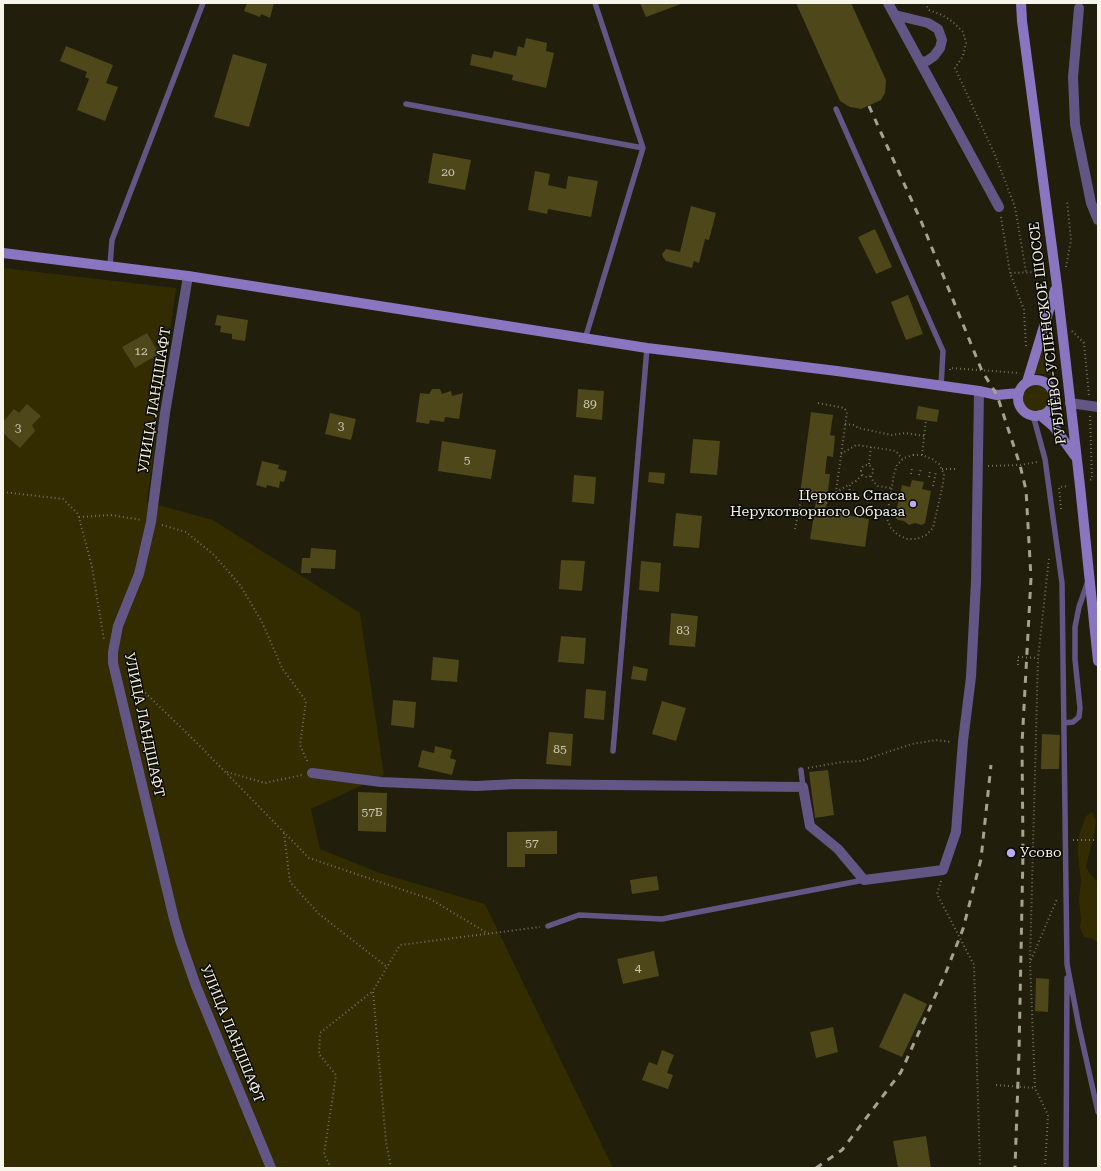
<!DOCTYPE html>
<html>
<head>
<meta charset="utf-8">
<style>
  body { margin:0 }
  #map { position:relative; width:1101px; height:1171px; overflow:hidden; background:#211e0c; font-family:"Roboto Serif",serif }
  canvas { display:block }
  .frame { position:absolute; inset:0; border:4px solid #f7f5e9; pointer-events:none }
</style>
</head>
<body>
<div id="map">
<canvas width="1101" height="1171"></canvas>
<div class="frame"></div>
</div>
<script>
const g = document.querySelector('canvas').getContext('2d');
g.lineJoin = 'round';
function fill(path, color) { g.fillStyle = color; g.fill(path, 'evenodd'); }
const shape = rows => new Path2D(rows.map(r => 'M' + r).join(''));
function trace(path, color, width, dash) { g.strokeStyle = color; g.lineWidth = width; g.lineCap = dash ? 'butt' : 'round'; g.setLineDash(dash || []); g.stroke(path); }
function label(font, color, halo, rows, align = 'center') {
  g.font = font + ' "Roboto Serif",serif'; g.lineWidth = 3; g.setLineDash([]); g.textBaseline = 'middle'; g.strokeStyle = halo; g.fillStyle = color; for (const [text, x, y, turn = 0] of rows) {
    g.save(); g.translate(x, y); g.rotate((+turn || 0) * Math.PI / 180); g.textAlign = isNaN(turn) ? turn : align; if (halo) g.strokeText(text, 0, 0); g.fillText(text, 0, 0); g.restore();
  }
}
fill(shape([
  [3,268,176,288,147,502,213,520,360,613,384,775,311,809,320,849,380,873,485,904,613,1168,3,1168],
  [1045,340,1050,357,1053,376,1046,374,1035,374,1034,373],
  '1023 398a13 13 0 1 1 26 0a13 13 0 1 1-26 0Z',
  [1092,812,1096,821,1095,830,1086,867,1091,875,1098,882,1098,943,1093,939,1084,937,1080,928,1081,919,1079,900,1081,881,1078,854,1078,844,1079,835,1086,816]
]), '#322c00');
fill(shape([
  [247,3,274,3,270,18,261,14,260,17,244,11],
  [640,3,681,3,681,4,646,17],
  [796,3,851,3,886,80,885,93,881,100,861,109,850,107,840,101],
  [526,38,547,43,546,51,554,53,546,88,512,80,513,75,470,65,472,54,492,58,494,51,516,56,518,46,524,48],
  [66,46,113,65,106,83,118,87,105,121,77,110,89,79,85,77,87,72,60,61],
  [233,54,267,64,249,127,214,117],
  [433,153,471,160,465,190,428,183],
  [535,171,550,174,548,185,566,189,568,176,598,181,591,217,548,209,547,214,528,210],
  [691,206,716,213,709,240,705,239,699,263,694,261,692,268,666,261,663,257,662,254,666,249,680,252],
  [875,229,892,267,876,274,858,237],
  [908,295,923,334,906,340,891,302],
  [217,315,248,320,245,341,232,339,232,334,220,332,221,326,215,325],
  [147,333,159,354,135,368,122,347],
  [432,389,440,389,442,394,451,391,452,396,463,393,459,419,445,417,444,422,430,420,429,424,416,422,420,393,429,394],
  [578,389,604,391,602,420,576,417],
  [27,404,41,416,32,425,35,431,20,448,3,433,3,422,14,409,19,413],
  [918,406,939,410,937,422,916,419],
  [811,412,833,415,830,435,835,436,833,457,827,456,825,474,830,474,826,508,851,511,851,516,869,519,865,547,810,539,817,496,800,494],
  [330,413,356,419,351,440,325,434],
  [693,439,720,441,717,475,690,473],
  [442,441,496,450,491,479,438,471],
  [262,461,279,465,278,469,287,471,284,482,280,481,279,488,267,485,266,488,256,485],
  [649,472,665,473,664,484,648,482],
  [574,475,596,477,594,504,572,502],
  [912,480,924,482,922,489,931,491,925,523,922,525,915,523,909,525,904,521,898,520,895,517,902,485,910,487],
  [676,513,702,516,699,548,673,546],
  [311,548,336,550,335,569,311,568,311,573,301,573,302,558,310,558],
  [561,560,585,561,582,591,559,589],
  [641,561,661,563,659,592,639,590],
  [671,613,698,616,695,647,669,645],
  [561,636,586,638,584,664,558,662],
  [433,657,459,660,457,682,431,680],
  [633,666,648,669,646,681,631,679],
  [586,689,606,691,604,720,584,718],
  [393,700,416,702,414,728,391,725],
  [662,701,686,708,676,741,652,734],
  [549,732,573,734,571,766,546,764],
  [1042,734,1060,735,1059,769,1041,769],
  [435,746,452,750,450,758,456,760,452,775,418,767,422,750,434,753],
  [828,770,834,815,815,818,809,772],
  [358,792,387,793,386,832,358,831],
  [557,831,557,854,525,854,525,867,507,867,507,832],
  [657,876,659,890,632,894,630,880],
  [654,951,659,976,623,984,617,959],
  [1036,978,1049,979,1048,1012,1035,1011],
  [904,993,927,1004,902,1057,879,1047],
  [833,1027,838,1052,816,1058,810,1032],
  [662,1050,674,1055,667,1073,673,1075,668,1089,642,1080,649,1062,657,1065],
  [926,1136,931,1168,898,1168,893,1141]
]), '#4d471a');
trace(shape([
  [925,3,929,10,942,15,953,22,963,32,966,43,963,56,955,68,995,155,1015,207,1026,272],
  [1001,217,1010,273],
  [1066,267,1071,240,1067,201],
  [1072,331,1084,343,1089,395],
  [1026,346,1024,310,1010,273,1038,272],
  [950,370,950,368,1020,373],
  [818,403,844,408,847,412,836,492],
  [1090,416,1092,479,1090,480],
  [845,424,854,425,858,428,892,435,905,433,924,436],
  [841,454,856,445,871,447],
  [913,455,922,455,932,459,939,464,944,474,943,484,933,528,926,535,917,539,907,539,898,535,891,528,887,519,888,510,894,474,897,465,904,458,913,455],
  [922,455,926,420],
  [869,464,871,447,896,451,902,459],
  '861 471a6 6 0 1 1 12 0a6 6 0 1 1-12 0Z',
  [988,466,1020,465,1037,462],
  [942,469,957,469],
  [911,474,912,468],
  [919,475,921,469],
  [871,476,873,481,878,486,891,488],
  [929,477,930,471],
  [933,486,936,472],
  [3,492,63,499,78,514,92,567,104,640],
  [836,492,850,484],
  [849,494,850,484,856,481,863,474],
  [1061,509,1059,487,1069,486],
  [79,517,111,515,142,520],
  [162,525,186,532,214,555,240,585,262,622,282,668,306,701,300,745,308,763],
  [795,529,801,499,828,503,829,497,836,492,889,501],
  [1018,665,1018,657,1038,658],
  [128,676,196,742,309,858,430,899,489,934],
  [808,768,842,762,861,761,912,744,936,740,952,742],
  [227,772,265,783,302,775],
  [284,833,290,882,319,914,387,967],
  [1073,840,1098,840],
  [941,881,937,894,974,965,980,1168],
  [1031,960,1057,899],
  [996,1085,1035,1088],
  [331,1168,324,1154,336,1075,319,1054,320,1033,373,991],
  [391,1168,386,1142,373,991,400,945,540,927],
  [1045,1168,1048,1115,1035,1088,1030,962,1038,658,1049,558]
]), '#747161', 2, [1, 3]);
trace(shape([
  [406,104,643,148],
  [836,109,943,351,941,386],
  [110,265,112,240,203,3],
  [585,339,643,148,595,3],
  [1033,415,1045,459,1062,583,1067,964,1079,1027,1098,1112],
  [1064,723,1073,722,1079,717,1080,708,1075,659,1075,627,1079,607,1088,581],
  [613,751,647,348],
  [801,770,803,787],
  [548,926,579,915,662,919,864,880],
  [1066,1168,1067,978]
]), '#625684', 5.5);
trace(shape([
  [888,3,999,207],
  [1079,8,1073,77,1075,124,1091,203,1098,220],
  [895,15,928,23,938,29,942,40,940,48,934,56,927,61,920,62],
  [188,276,165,413,151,522,139,574,118,626,113,652,113,663,174,919,180,940,196,986,271,1168],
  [1070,403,1098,407],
  [312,773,381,782,476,786,516,784,803,787,810,826,838,849,864,880,943,870,956,832,963,741,971,677,976,581,979,391]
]), '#625684', 10);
trace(shape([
  [1021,3,1022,21,1057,286,1080,486,1098,661],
  [3,253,188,276,647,348,837,371,979,391,997,395,1019,393],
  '1018 398a18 18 0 1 1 36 0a18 18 0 1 1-36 0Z',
  [1027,382,1055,290],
  [1040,415,1054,427,1075,456]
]), '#8975c0', 10);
trace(shape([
  [869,106,921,221,982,371,997,395,1020,465,1026,490,1031,578,1022,744,1023,853,1019,1052,1015,1168],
  [816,1168,842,1150,901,1072,946,972,963,929,981,859,991,765]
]), '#a4a294', 3, [7, 7]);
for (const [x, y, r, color] of [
  [913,504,4,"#bcaaf5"],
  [1011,853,5,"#bcaaf5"]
]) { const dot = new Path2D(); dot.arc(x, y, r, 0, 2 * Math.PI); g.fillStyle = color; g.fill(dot); trace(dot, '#090803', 1.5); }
label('12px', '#cccab5', null, [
  ["20",448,172],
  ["12",141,351],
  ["89",590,404],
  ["3",341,426],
  ["3",18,428],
  ["5",467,460],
  ["83",683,630],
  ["85",560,749],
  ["57Б",372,812],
  ["57",532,843],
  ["4",638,968]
]);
label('14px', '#f7f5e9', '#090803', [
  ["РУБЛЁВО-УСПЕНСКОЕ ШОССЕ",1048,333,-97],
  ["УЛИЦА ЛАНДШАФТ",155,400,-81],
  ["УЛИЦА ЛАНДШАФТ",144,725,78],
  ["УЛИЦА ЛАНДШАФТ",232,1034,68]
]);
label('14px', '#f7f5e9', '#090803', [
  ["Церковь Спаса",905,496],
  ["Нерукотворного Образа",905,512],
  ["Усово",1020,853,"left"]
], 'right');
</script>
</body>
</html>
